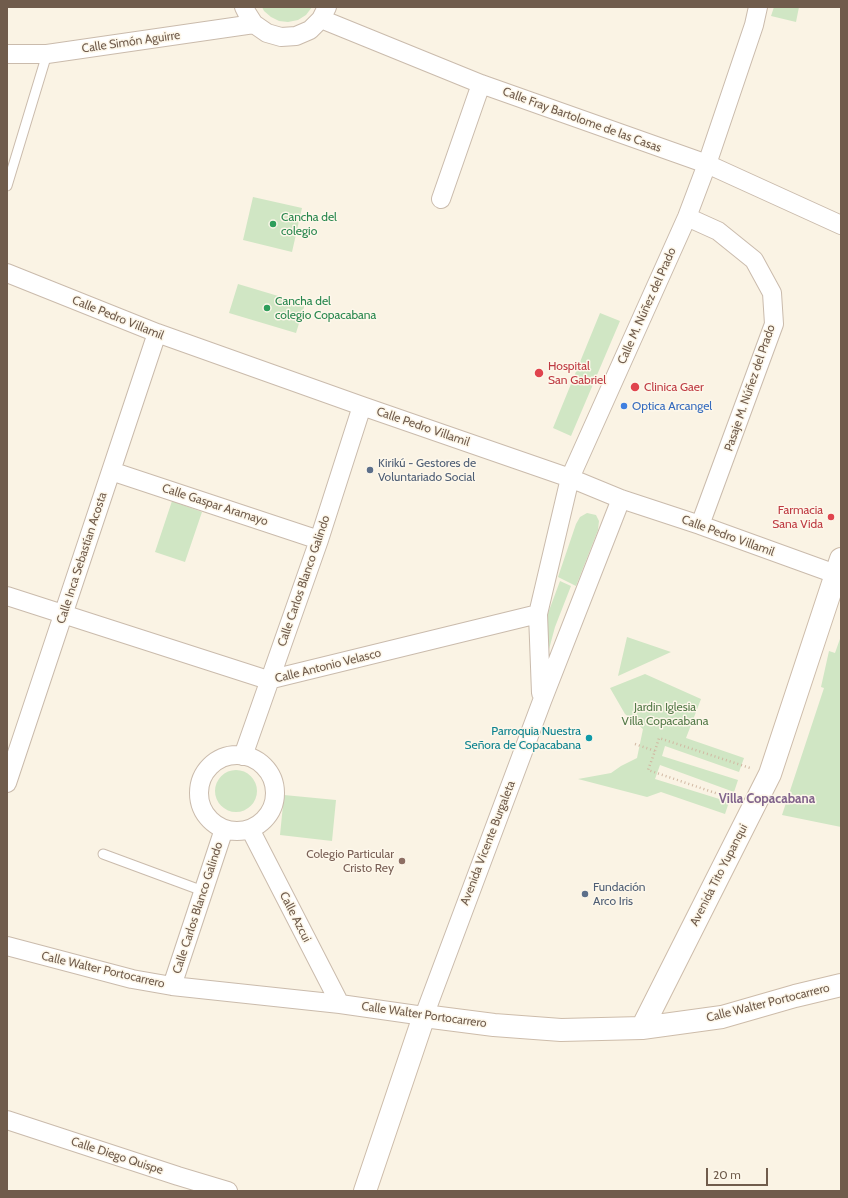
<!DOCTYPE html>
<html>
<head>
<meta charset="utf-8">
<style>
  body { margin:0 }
  #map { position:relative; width:848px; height:1198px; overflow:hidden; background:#faf3e4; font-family:Cabin,sans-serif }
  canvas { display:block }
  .frame { position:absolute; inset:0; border:8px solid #705c4c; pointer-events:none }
  .scale { position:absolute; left:706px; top:1168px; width:62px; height:18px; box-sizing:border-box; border:2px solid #705c4c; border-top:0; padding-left:5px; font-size:12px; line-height:14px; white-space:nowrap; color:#705c4c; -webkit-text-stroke:3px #fdf7ea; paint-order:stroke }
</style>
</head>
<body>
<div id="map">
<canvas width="848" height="1198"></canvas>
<div class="frame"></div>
<div class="scale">20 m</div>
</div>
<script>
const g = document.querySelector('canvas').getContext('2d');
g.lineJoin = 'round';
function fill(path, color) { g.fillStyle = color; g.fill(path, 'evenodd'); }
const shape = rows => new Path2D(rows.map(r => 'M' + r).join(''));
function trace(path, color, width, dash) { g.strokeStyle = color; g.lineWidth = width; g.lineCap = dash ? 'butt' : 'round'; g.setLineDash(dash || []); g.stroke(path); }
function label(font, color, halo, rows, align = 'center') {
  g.font = font + ' Cabin,sans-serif'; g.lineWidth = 3; g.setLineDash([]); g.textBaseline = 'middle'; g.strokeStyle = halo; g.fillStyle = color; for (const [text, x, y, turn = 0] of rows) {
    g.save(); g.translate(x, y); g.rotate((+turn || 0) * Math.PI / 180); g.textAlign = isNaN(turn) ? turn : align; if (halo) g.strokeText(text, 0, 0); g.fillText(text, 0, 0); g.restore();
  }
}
fill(shape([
  [262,7,312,7,306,15,298,20,288,22,279,21,271,17,264,11],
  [774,7,799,7,796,22,771,16],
  [253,197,302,208,292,252,243,240],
  [238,284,305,304,296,333,229,313],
  [600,313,620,321,571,436,553,428],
  [172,501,202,512,185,562,155,552],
  [587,513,596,515,599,521,598,530,576,586,558,577,576,524,580,517],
  [560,581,571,586,555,627,545,664,544,624],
  [841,636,841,827,782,815,824,688,821,687,829,651,835,653],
  [627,637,671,652,618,676],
  [645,674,701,699,686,738,744,758,739,772,665,746,662,756,738,780,734,792,660,765,655,779,729,802,725,814,661,792,647,797,578,779,611,773,621,766,637,758,643,729,625,714,610,688],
  '215 791a21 21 0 1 1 42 0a21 21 0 1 1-42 0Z',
  [284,795,336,800,332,841,280,835]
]), '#d0e6c4');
const service = shape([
  [7,186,47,54],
  [103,854,203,891]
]);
const minor = shape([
  [244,7,247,13,254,24,267,33,281,37,296,36,310,30,321,19,327,7],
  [321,19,481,84,707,164,841,225],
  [7,54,47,54,254,24],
  [441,199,481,84],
  [687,217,718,231,754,260,772,293,774,324,700,525],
  [7,273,157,333,362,406,570,478,621,499,700,525,841,576],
  [111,471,319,540],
  [7,596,268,680,538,614],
  [541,693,538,614,570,478,687,217,707,164,754,25,758,7],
  '199 793a38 38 0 1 1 76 0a38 38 0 1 1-76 0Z',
  [243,756,319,540,362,406],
  [7,783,157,333],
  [250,829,340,1004],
  [7,946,132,979,172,986,340,1004,424,1016,542,701,621,499],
  [172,986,224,829],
  [7,1120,178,1176,228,1191]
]);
const secondary = shape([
  [642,1028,770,774,841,559],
  [365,1191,424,1016,494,1025,561,1030,642,1028,722,1017,795,996,841,985]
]);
trace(service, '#cabbac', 11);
trace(minor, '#cabbac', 20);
trace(secondary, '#cdbcaa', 24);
trace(shape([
  [635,744,655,751,648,770,733,799],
  [655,751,659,738,750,768]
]), '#d1b8a2', 2.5, [1, 3]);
trace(service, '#fff', 9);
trace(minor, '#fff', 18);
trace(secondary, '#fff', 22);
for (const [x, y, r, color] of [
  [273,224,4,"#2e9e5b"],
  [267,308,4,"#2e9e5b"],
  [539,373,5,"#e0444e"],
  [635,387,5,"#e0444e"],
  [624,406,4,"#3f7fe0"],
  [370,470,4,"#5c6f8a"],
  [831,517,4,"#e0444e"],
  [589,738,4,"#0f9aa8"],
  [402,861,4,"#8d6e63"],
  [585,894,4,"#5c6f8a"]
]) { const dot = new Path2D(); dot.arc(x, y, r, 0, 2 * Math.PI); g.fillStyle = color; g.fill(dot); trace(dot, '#fdf7ea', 1.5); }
label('12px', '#705c4c', '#fdf7ea', [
  ["Calle Simón Aguirre",131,42,-8],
  ["Calle Fray Bartolome de las Casas",582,120,20],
  ["Calle M. Núñez del Prado",647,306,-66],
  ["Calle Pedro Villamil",118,318,22],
  ["Pasaje M. Núñez del Prado",750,388,-71],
  ["Calle Pedro Villamil",423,427,19],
  ["Calle Gaspar Aramayo",215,505,18],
  ["Calle Pedro Villamil",728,536,20],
  ["Calle Inca Sebastían Acosta",82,558,-72],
  ["Calle Carlos Blanco Galindo",304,581,-71],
  ["Calle Antonio Velasco",328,666,-14],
  ["Avenida Vicente Burgaleta",488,843,-69],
  ["Avenida Tito Yupanqui",719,875,-63],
  ["Calle Carlos Blanco Galindo",198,908,-72],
  ["Calle Azcui",295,917,63],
  ["Calle Walter Portocarrero",103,970,13],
  ["Calle Walter Portocarrero",768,1003,-14],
  ["Calle Walter Portocarrero",424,1015,8],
  ["Calle Diego Quispe",117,1156,18]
]);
label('12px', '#27864d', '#fdf7ea', [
  ["Cancha del",281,217],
  ["colegio",281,231],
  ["Cancha del",275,301],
  ["colegio Copacabana",275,315]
], 'left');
label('12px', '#be3a42', '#fdf7ea', [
  ["Hospital",548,366],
  ["San Gabriel",548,380],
  ["Clinica Gaer",644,387],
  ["Farmacia",823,510,"right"],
  ["Sana Vida",823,524,"right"]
], 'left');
label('12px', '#366cbe', '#fdf7ea', [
  ["Optica Arcangel",632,406]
], 'left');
label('12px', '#4e5e75', '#fdf7ea', [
  ["Kirikú - Gestores de",378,463],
  ["Voluntariado Social",378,477],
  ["Fundación",593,887],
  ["Arco Iris",593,901]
], 'left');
label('12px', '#547a49', '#fdf7ea', [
  ["Jardin Iglesia",665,707],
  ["Villa Copacabana",665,721]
]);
label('12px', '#0d838f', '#fdf7ea', [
  ["Parroquia Nuestra",581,731],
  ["Señora de Copacabana",581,745]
], 'right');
label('12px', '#785e54', '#fdf7ea', [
  ["Colegio Particular",394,854],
  ["Cristo Rey",394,868]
], 'right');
label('bold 13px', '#82658c', '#fdf7ea', [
  ["Villa Copacabana",767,799]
]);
</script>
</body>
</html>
